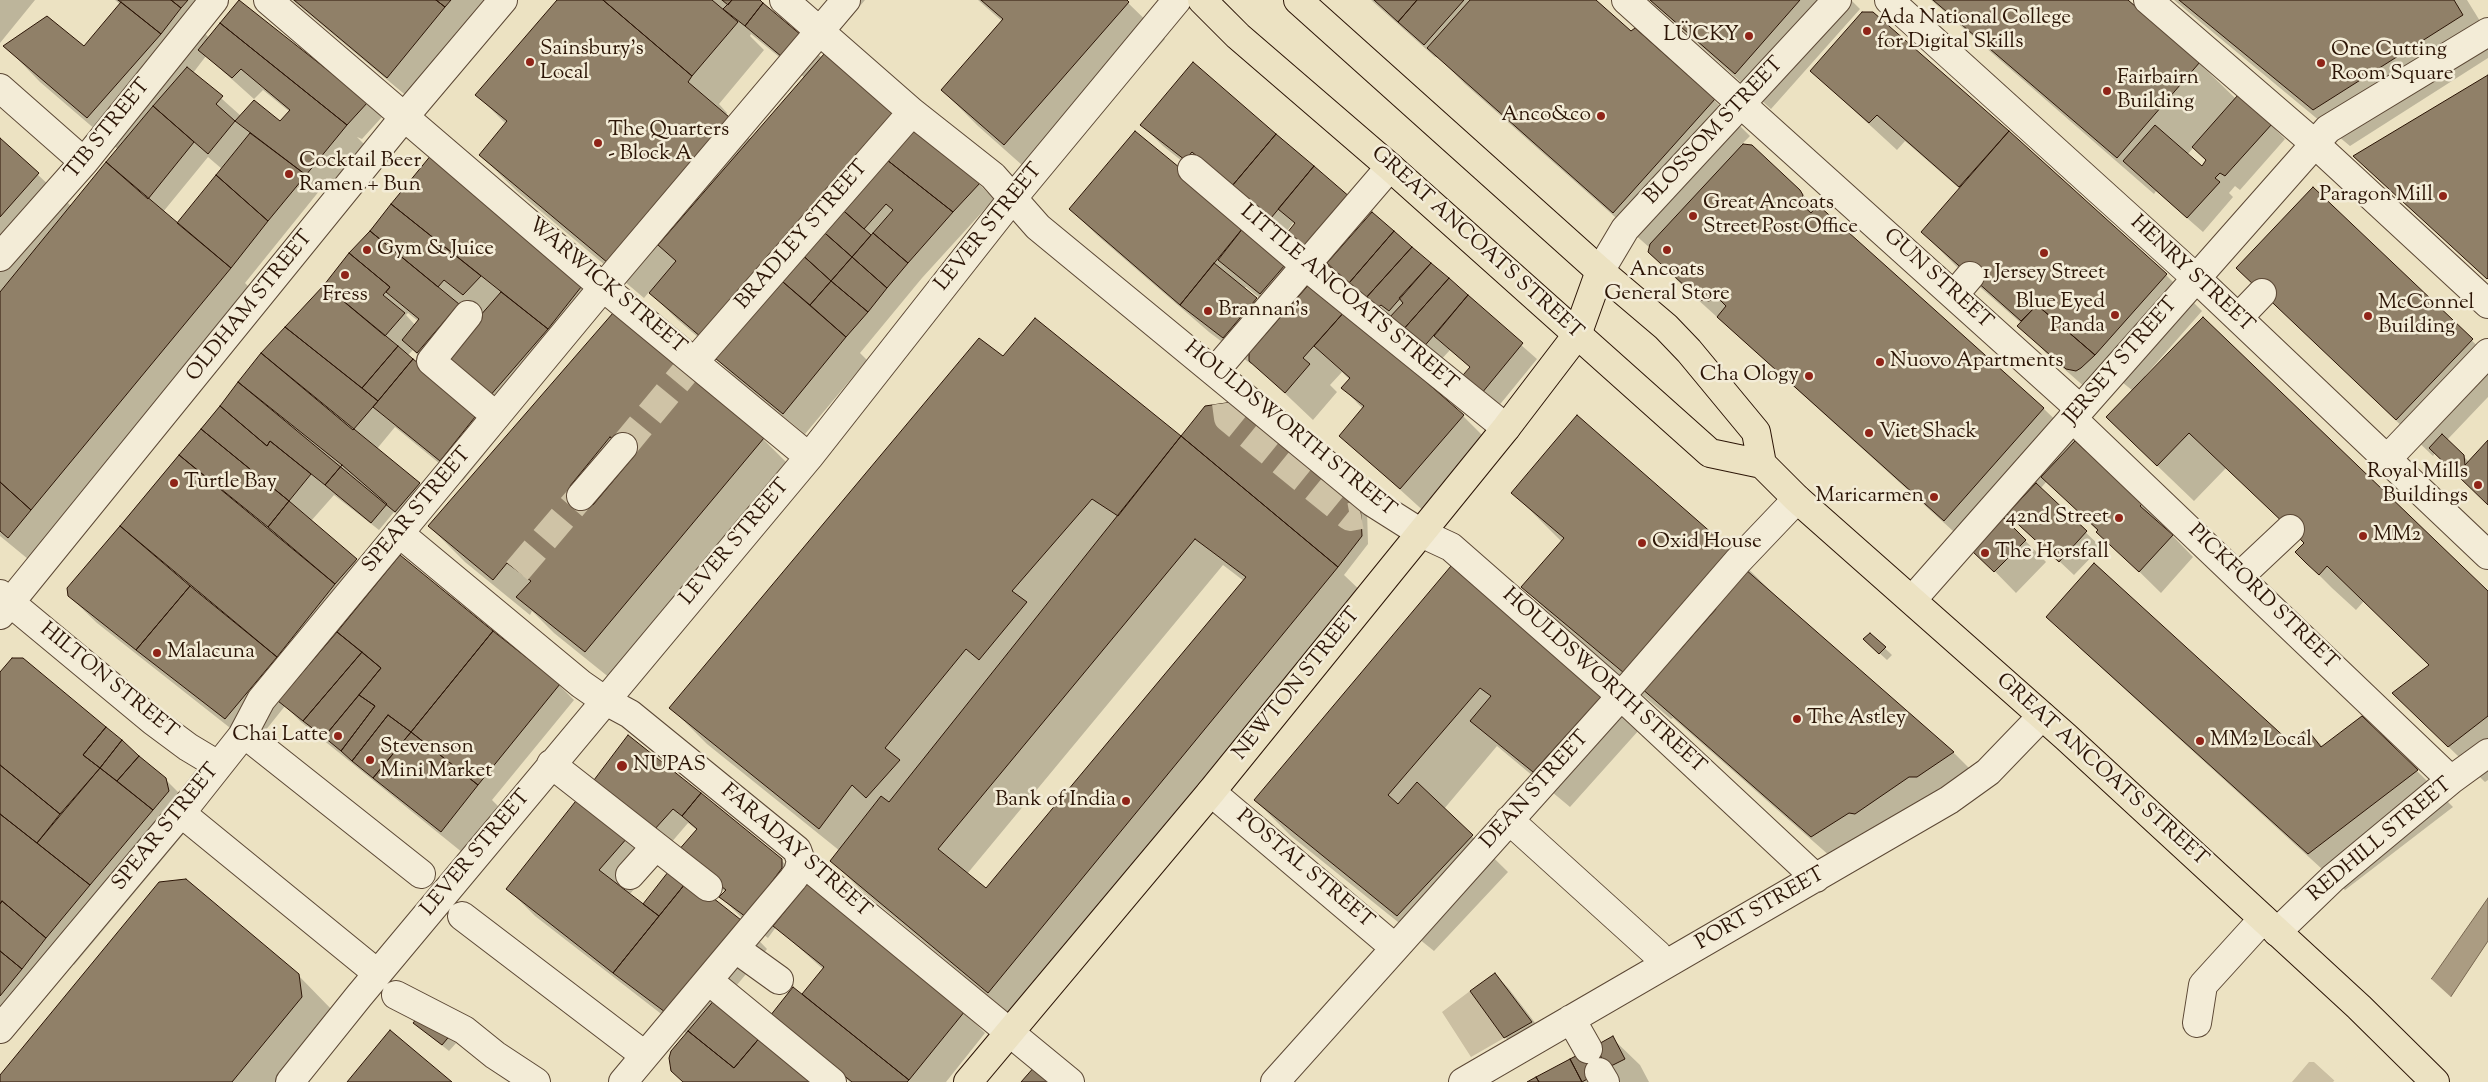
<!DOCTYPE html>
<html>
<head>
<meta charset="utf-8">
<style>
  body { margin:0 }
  canvas { display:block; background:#ece2c2 }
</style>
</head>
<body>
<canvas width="2488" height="1082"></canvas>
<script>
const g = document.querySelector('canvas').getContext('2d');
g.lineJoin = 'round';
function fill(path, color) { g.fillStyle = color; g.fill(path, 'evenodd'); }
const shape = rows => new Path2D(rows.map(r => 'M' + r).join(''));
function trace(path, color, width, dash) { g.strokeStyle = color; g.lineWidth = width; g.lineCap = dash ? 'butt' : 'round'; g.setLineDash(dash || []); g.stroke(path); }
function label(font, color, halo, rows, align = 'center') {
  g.font = font + ' "Sorts Mill Goudy",serif'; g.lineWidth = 5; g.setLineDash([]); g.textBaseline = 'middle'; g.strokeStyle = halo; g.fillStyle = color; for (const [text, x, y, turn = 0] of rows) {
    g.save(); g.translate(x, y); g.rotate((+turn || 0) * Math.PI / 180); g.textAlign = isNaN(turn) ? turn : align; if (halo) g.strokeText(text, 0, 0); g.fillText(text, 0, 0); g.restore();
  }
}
fill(shape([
  [1470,991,1504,1038,1471,1057,1442,1012],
  [2309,1062,2314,1062,2336,1082,2292,1082]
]), '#cbbfa2');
const water = shape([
  [2488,898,2488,941,2450,998,2336,1082,2432,978,2488,898]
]);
fill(water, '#ab9c82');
trace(water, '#786650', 1);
fill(shape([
  [2429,977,2452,998,2382,1082,2333,1082]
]), '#ece2c2');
fill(shape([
  [0,0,35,0,0,43],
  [115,0,227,0,202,30,209,38,368,103,382,117,362,139,357,137,367,147,328,196,320,190,245,283,252,290,45,573,0,536,0,139,71,206,118,149,40,82,5,46,84,47,121,5],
  [206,56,254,99,263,90,290,112,280,123,241,116,193,73],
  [208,157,222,169,178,224,163,212],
  [292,0,490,0,409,98],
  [559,0,758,0,822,58,979,184,994,199,922,278,860,353,867,360,805,434,733,375,711,354,714,351,678,320,649,292,644,298,517,191,480,155,506,124,477,95],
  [751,34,805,78,751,140,725,116,727,113,719,104,764,50,750,36],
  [827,0,865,0,849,19],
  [978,0,1125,0,1165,39,1040,181,978,126,942,90,1003,22],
  [1371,0,1597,0,1597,3,1631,32,1714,100,1750,136,1741,145,1751,146,1817,208,2043,408,2142,504,2193,557,2161,593,2047,481,2040,489,2101,547,2074,575,2014,519,2009,524,2046,562,2016,593,1974,550,1685,288,1649,252,1650,248,1465,84,1439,58,1435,57],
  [1649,0,1851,0,1860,9,1771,109],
  [1931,0,2126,0,2199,63,2236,99,2271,125,2285,139,2240,190,2235,186,2229,193,2233,197,2203,232,2156,191,2154,194],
  [2194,147,2207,161,2202,168,2187,155],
  [2174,0,2467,0,2488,34,2488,58,2350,146],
  [1873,14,2166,275,2202,311,2145,376,2488,593,2488,780,2485,782,2430,729,2430,665,2364,601,2356,610,2332,588,2296,552,2305,543,2226,468,2194,501,2144,453,2133,391,2122,382,2095,396,2046,353,2019,325,2021,323,1958,268,1922,232,1960,189,1905,141,1897,150,1811,71],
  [1142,125,1351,199,1296,225,1293,223,1287,231,1255,205,1207,181,1163,146],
  [1135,132,1463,416,1490,443,1428,515,1341,436,1363,409,1343,388,1350,380,1342,372,1330,385,1337,392,1313,420,1253,363,1251,364,1209,332,1098,236,1070,209],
  [1246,287,1282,316,1278,321,1243,289],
  [432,155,606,304,511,418,425,362,413,350,407,356,478,413,500,435,462,482,395,427,376,450,419,484,440,506,417,532,394,512,379,530,334,495,311,521,379,582,559,685,574,700,492,800,499,807,463,853,301,722,285,706,253,746,97,623,69,596,68,588,263,354,324,286],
  [466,300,483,314,476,323,460,307],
  [408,313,418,321,415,325,406,315],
  [2313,189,2488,356,2488,397,2447,440,2469,462,2488,442,2488,504,2435,453,2433,456,2237,268],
  [1372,214,1537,359,1493,413,1471,368,1450,350,1438,363,1344,277],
  [614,314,763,439,799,475,621,687,554,633,532,611,530,615,465,562,429,526],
  [1003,358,1181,438,1367,509,1368,544,1344,575,1365,595,1016,1019,859,888,832,861,840,851,707,744,671,708],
  [1223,565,1244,581,986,890,967,874],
  [1513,493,1729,550,1776,596,1953,752,1980,779,1839,864,1673,718,1671,719,1569,633,1523,587,1562,542],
  [1452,568,1603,694,1639,730,1570,807,1497,746,1444,809,1508,872,1434,951,1291,836,1255,800],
  [2048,616,2290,743,2307,730,2323,747,2417,771,2453,807,2345,890,2084,652],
  [1870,634,1892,655,1887,660,1864,639],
  [0,674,165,779,193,807,196,819,74,965,67,959,0,1043],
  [629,737,781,860,803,882,803,891,964,1012,985,1033,946,1082,850,1082,786,1031,811,1001,824,970,776,927,768,938,742,918,721,897,725,892,700,873,697,830,688,823,670,844,607,799],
  [825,1011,906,1077,905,1078,825,1014],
  [628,838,655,865,629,895,644,906,672,869,740,921,767,949,721,1004,684,1082,687,1034,535,916,508,889],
  [1495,974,1509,989,1546,1037,1520,1052,1505,1037],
  [298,975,334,1012,298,1082,0,1082,0,1077],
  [414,1023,458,1041,449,1051],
  [1612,1038,1640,1065,1649,1082,1530,1082]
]), '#0003');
const building = shape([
  [118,0,171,0,181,8,161,34,118,0],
  [171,0,188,0,181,8,171,0],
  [239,0,368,102,347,125,220,23,239,0],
  [294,0,436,0,445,7,387,78,294,0],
  [436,0,451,0,445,7,436,0],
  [557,0,603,0,692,76,688,82,729,117,608,263,479,155,507,121,475,95,557,0],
  [603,0,712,0,738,22,692,76,603,0],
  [722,0,732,0,728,5,722,0],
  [732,0,760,0,763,3,745,26,723,9,732,0],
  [981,0,1127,0,1129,2,1004,145,941,90,1003,19,981,0],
  [1374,0,1417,0,1398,22,1374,0],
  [1417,0,1464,0,1424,45,1398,22,1417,0],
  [1470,0,1596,0,1631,31,1635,28,1715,99,1613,213,1427,48,1470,0],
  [1650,0,1800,0,1735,74,1650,0],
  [1933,0,2128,0,2200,62,2117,158,1933,0],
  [2179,0,2454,0,2463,15,2313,110,2179,0],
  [121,2,161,34,87,118,3,46,47,16,84,46,121,2],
  [763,3,801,35,782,57,745,26,763,3],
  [1862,12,1873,12,2009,131,1959,187,1877,115,1869,123,1810,71,1862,12],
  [220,23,347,125,306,175,235,121,254,100,280,121,290,110,241,69,232,78,198,50,220,23],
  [824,54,894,113,701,337,649,293,676,261,658,245,824,54],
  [1193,62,1276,134,1232,186,1192,152,1185,160,1140,125,1193,62],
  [187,67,223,96,216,104,235,121,208,154,153,106,187,67],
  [2488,75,2488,278,2487,279,2353,156,2488,75],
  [2238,95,2272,124,2225,176,2220,173,2215,178,2220,182,2187,218,2123,161,2155,125,2202,166,2206,160,2192,147,2238,95],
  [153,106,194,142,148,199,106,162,153,106],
  [909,126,980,183,953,212,882,156,909,126],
  [1135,131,1247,223,1180,305,1069,209,1135,131],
  [2009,131,2167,274,2095,355,2037,305,2021,321,1921,232,2009,131],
  [250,133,306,175,268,221,216,175,250,133],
  [1276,134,1314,166,1271,218,1232,186,1276,134],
  [0,138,39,173,0,217,0,138],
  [1743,144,1752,145,1800,190,1803,195,1800,203,1811,213,1818,205,2044,408,1944,521,1717,317,1726,306,1721,301,1715,297,1709,301,1700,300,1648,252,1650,244,1743,144],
  [432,154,585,282,548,329,391,204,432,154],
  [882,156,953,212,908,263,873,233,893,210,886,204,864,229,837,205,882,156],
  [106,162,231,268,31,510,0,482,0,292,106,162],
  [1314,166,1351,198,1306,250,1287,233,1295,223,1278,209,1314,166],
  [216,175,268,221,231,268,177,223,216,175],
  [2313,187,2473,339,2396,420,2236,268,2313,187],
  [391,204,481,276,463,295,444,280,438,287,370,231,391,204],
  [837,205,871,235,852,257,818,227,837,205],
  [1372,212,1394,231,1349,283,1327,263,1372,212],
  [1247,223,1291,258,1260,294,1218,260,1247,223],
  [818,227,852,257,831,281,798,251,818,227],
  [370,231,459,304,417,353,402,340,419,319,386,292,390,287,349,253,370,231],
  [1394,231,1412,247,1365,299,1349,283,1394,231],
  [873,233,908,263,887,288,852,257,873,233],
  [1412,247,1431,263,1389,311,1381,305,1376,309,1365,299,1412,247],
  [798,251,831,281,810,305,776,276,798,251],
  [349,253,390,287,383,295,405,313,385,336,324,285,349,253],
  [852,257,887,288,868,312,831,281,852,257],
  [1214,263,1257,298,1223,338,1180,305,1214,263],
  [1431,263,1449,278,1402,331,1388,319,1403,303,1399,298,1431,263],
  [776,276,846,337,783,414,710,354,776,276],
  [1449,278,1468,295,1422,349,1402,331,1449,278],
  [831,281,868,312,846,337,810,305,831,281],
  [1312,281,1345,311,1303,358,1310,364,1285,393,1249,361,1249,353,1312,281],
  [324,285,398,346,362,388,285,327,324,285],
  [501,292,548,329,489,397,443,358,501,292],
  [1468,295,1523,343,1477,399,1457,382,1470,367,1434,336,1468,295],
  [2037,305,2095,355,2081,368,2076,371,2066,369,2017,326,2037,305],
  [1345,311,1464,415,1400,489,1339,436,1364,406,1341,388,1350,378,1314,346,1345,311],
  [613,313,764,438,585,652,516,597,531,581,507,563,493,580,428,526,613,313],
  [610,437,634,456,593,505,570,486,610,437],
  [2203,317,2488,591,2488,716,2448,747,2392,693,2429,665,2327,566,2319,575,2306,563,2295,552,2304,543,2290,529,2189,433,2157,466,2106,417,2203,317],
  [1035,318,1181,436,1118,516,1092,499,1012,591,1027,602,979,660,966,649,885,748,900,760,866,798,852,785,819,829,669,708,979,338,1003,356,1035,318],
  [285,327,378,401,353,430,261,353,285,327],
  [398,346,413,359,378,401,362,388,398,346],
  [261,353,420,483,395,512,238,382,261,353],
  [413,359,479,412,440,461,373,407,413,359],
  [238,382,342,465,325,485,270,441,267,446,220,406,238,382],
  [1240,401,1360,501,1362,536,1338,567,1181,436,1205,406,1240,401],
  [220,406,267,446,270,441,311,474,289,501,201,429,220,406],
  [1577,415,1730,549,1624,673,1521,587,1564,538,1511,493,1577,415],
  [201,429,289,501,268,527,179,455,201,429],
  [2442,434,2464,455,2465,465,2488,440,2488,505,2429,448,2442,434],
  [1181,436,1338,567,988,993,830,861,881,796,889,802,1181,436],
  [1195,539,1246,577,986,888,938,849,1195,539],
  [2075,441,2143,503,2140,506,2173,535,2139,572,2096,532,2098,530,2041,477,2075,441],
  [179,455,335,584,277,657,120,526,179,455],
  [342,465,387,504,371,523,325,485,342,465],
  [0,482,31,510,8,538,0,531,0,482],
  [2036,483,2087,531,2059,562,2007,514,2036,483],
  [289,501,357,559,335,584,268,527,289,501],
  [2004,518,2026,540,1994,572,1972,551,2004,518],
  [120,526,190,586,136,650,68,596,67,588,120,526],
  [400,555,493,631,411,732,388,715,352,761,341,751,375,706,359,695,381,668,337,632,400,555],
  [2094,563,2290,742,2307,729,2321,747,2362,716,2418,770,2308,854,2046,617,2094,563],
  [1451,566,1604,694,1533,772,1470,721,1491,696,1480,688,1388,795,1398,804,1417,782,1473,835,1397,916,1254,800,1451,566],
  [1745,569,1954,752,1917,777,1909,777,1855,814,1849,813,1811,837,1640,687,1674,649,1678,652,1716,609,1713,605,1745,569],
  [190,586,277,657,225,719,136,650,190,586],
  [493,631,560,684,478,785,411,732,493,631],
  [337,632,362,652,303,721,278,701,337,632],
  [1870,633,1886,647,1879,654,1863,639,1870,633],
  [362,652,381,668,324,737,303,721,362,652],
  [12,658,23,658,106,727,83,755,100,768,60,814,0,765,0,672,12,658],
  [359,695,375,706,341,751,324,737,359,695],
  [388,715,411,732,373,778,352,761,388,715],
  [106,727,122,740,100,768,83,755,106,727],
  [411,732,478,785,441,832,373,778,411,732],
  [628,735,701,793,682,816,673,809,654,830,591,784,628,735],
  [122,740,139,756,117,781,100,768,122,740],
  [139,756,166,778,169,791,153,810,117,781,139,756],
  [0,765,60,814,37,843,0,814,0,765],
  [100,768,153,810,90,885,37,843,100,768],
  [701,793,782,859,782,868,746,917,719,897,726,890,677,852,697,829,682,816,701,793],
  [579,797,628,837,599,870,659,916,613,973,506,889,579,797],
  [0,814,90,885,46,938,2,901,0,904,0,814],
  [672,867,689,879,659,916,643,904,672,867],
  [186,879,299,974,302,997,232,1082,0,1082,0,1075,159,882,186,879],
  [689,879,741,920,665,1012,613,973,689,879],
  [807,884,965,1011,909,1080,802,994,824,967,773,926,807,884],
  [2,901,46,938,22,969,0,951,0,904,2,901],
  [0,951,22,969,0,996,0,951],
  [1495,973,1532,1022,1504,1038,1470,991,1495,973],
  [793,987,909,1080,907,1082,852,1082,770,1016,793,987],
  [716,998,762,1035,734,1068,688,1031,716,998],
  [423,1011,452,1033,442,1045,413,1023,423,1011],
  [390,1030,452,1082,347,1082,390,1030],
  [688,1031,734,1068,762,1035,818,1082,683,1082,671,1071,669,1058,671,1051,688,1031],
  [1613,1036,1625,1059,1607,1068,1595,1046,1613,1036],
  [1595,1046,1607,1068,1582,1082,1570,1059,1595,1046],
  [1570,1059,1582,1082,1539,1082,1536,1077,1570,1059],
  [1036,1065,1057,1082,1021,1082,1036,1065],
  [1536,1077,1539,1082,1527,1082,1536,1077]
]);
fill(building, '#908068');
trace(building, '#2c1506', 1);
trace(shape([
  [1226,403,1228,418,1350,517,1361,515],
  [623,447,685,372],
  [517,571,581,496]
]), '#cfc3a6', 28, [28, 14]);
const minor = shape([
  [268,0,597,282,809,457],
  [784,0,912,112,993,176,1038,227,1372,502,1421,533,1451,547,1621,696,1816,878],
  [1626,0,1746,108],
  [1889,0,2196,278,2488,555],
  [2148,0,2315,144,2488,304],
  [0,88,84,162],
  [1750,112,2080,409],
  [1192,169,1313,272,1506,428],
  [0,257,84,162,214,0],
  [1600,271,1625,229,1837,0],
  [1954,295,1970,276],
  [468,315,431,361,496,416],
  [2238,318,2262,293],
  [695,361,912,112],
  [1215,371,1390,167],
  [2072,418,2451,780],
  [2387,459,2488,353],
  [581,496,623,447],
  [399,533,581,684,604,700,630,714,797,850,801,861,1070,1082],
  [2240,576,2290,529],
  [0,594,153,721,188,747,218,765],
  [1912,600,2328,129,2488,32],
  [0,615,405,116,503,0],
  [252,740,421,874],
  [551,764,708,887],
  [1211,792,1395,948],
  [181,813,377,973],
  [1509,820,1657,954,1664,965],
  [630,875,655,847],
  [462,916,639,1051],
  [2277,932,2333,878,2451,780,2488,753],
  [736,949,779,980],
  [709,981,832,1082],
  [396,995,464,1030,495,1055,536,1082],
  [1571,1019,1588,1049],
  [2197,1023,2203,985,2263,919],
  [0,1029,181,813,242,736,261,700,599,292,846,0],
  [1599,1072,1605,1082],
  [290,1082,359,996,809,457,1012,199,1177,0],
  [623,1082,793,879,798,872,801,861],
  [1275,1082,1621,696,1738,561,1797,499],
  [1463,1082,1949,800,1988,772,2042,716]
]);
const major = shape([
  [968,1082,1211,792,1506,428,1577,335,1600,271]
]);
const highway = shape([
  [1202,0,1238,36,1390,167,1710,453,1762,464,1797,499,2066,737,2359,1007,2435,1082],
  [1298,0,1600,271,1666,327,1689,351,1756,432,1762,464]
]);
trace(minor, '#5c4835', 30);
trace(major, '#2c1506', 30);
trace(highway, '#2c1506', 30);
trace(minor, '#f3ecd7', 28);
trace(major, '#ece2c2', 28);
trace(highway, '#ece2c2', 28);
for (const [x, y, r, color] of [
  [1867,31,5,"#8f2418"],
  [1749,36,5,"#8f2418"],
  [530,62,5,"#8f2418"],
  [2321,63,5,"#8f2418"],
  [2107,91,5,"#8f2418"],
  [1601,116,5,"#8f2418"],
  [598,143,5,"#8f2418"],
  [289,174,5,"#8f2418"],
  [2443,196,5,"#8f2418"],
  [1693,216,5,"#8f2418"],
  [367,250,5,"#8f2418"],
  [1667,250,5,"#8f2418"],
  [2044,253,5,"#8f2418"],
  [345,275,5,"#8f2418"],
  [1208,311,5,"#8f2418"],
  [2115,315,5,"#8f2418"],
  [2368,316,5,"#8f2418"],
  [1880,362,5,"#8f2418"],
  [1809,376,5,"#8f2418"],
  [1869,433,5,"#8f2418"],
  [174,483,5,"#8f2418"],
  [2478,485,5,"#8f2418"],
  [1934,497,5,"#8f2418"],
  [2119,518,5,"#8f2418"],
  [2363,536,5,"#8f2418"],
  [1642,543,5,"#8f2418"],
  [1985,553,5,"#8f2418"],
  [157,653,5,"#8f2418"],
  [1797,719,5,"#8f2418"],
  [338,736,5,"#8f2418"],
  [2200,741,5,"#8f2418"],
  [370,760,5,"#8f2418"],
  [622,766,6,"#8f2418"],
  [1126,801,5,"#8f2418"]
]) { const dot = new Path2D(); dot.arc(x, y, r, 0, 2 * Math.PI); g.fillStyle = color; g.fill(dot); trace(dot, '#f3ecd7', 2); }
label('21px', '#2c1506', '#f3ecd7', [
  ["Ada National College",1877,19],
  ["for Digital Skills",1877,43],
  ["LÜCKY",1739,36,"right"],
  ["Sainsbury's",540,50],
  ["Local",540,74],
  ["One Cutting",2331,51],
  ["Room Square",2331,75],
  ["Fairbairn",2117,79],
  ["Building",2117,103],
  ["Anco&co",1591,116,"right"],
  ["The Quarters",608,131],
  ["- Block A",608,155],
  ["Cocktail Beer",299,162],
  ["Ramen + Bun",299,186],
  ["Paragon Mill",2433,196,"right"],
  ["Great Ancoats",1703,204],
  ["Street Post Office",1703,228],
  ["Gym & Juice",377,250],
  ["Ancoats",1667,271,"center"],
  ["General Store",1667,295,"center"],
  ["1 Jersey Street",2044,274,"center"],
  ["Fress",345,296,"center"],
  ["Blue Eyed",2105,303,"right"],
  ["Panda",2105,327,"right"],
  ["McConnel",2378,304],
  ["Building",2378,328],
  ["Brannan's",1218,311],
  ["Nuovo Apartments",1890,362],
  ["Cha Ology",1799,376,"right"],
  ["Viet Shack",1879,433],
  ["Royal Mills",2468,473,"right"],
  ["Buildings",2468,497,"right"],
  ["Turtle Bay",184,483],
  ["Maricarmen",1924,497,"right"],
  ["42nd Street",2109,518,"right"],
  ["MM2",2373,536],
  ["Oxid House",1652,543],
  ["The Horsfall",1995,553],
  ["Malacuna",167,653],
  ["The Astley",1807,719],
  ["Chai Latte",328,736,"right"],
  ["MM2 Local",2210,741],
  ["Stevenson",380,748],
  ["Mini Market",380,772],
  ["NUPAS",633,766],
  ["Bank of India",1116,801,"right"]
], 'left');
label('21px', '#2c1506', '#f3ecd7', [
  ["TIB STREET",109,130,-51],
  ["BLOSSOM STREET",1715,132,-47],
  ["LEVER STREET",990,228,-51],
  ["BRADLEY STREET",803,236,-49],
  ["GREAT ANCOATS STREET",1476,244,42],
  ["HENRY STREET",2191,275,43],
  ["GUN STREET",1937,280,42],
  ["WARWICK STREET",606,287,40],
  ["LITTLE ANCOATS STREET",1348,299,40],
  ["OLDHAM STREET",251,307,-51],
  ["JERSEY STREET",2122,362,-49],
  ["HOULDSWORTH STREET",1289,430,39],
  ["SPEAR STREET",418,511,-50],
  ["LEVER STREET",736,543,-50],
  ["PICKFORD STREET",2262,598,44],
  ["HILTON STREET",108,682,39],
  ["HOULDSWORTH STREET",1603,682,42],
  ["NEWTON STREET",1298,685,-51],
  ["GREAT ANCOATS STREET",2101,771,42],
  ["DEAN STREET",1536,791,-48],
  ["SPEAR STREET",167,828,-51],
  ["REDHILL STREET",2381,841,-40],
  ["FARADAY STREET",795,852,41],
  ["LEVER STREET",477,854,-50],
  ["POSTAL STREET",1304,870,40],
  ["PORT STREET",1761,910,-30]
]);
</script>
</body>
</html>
